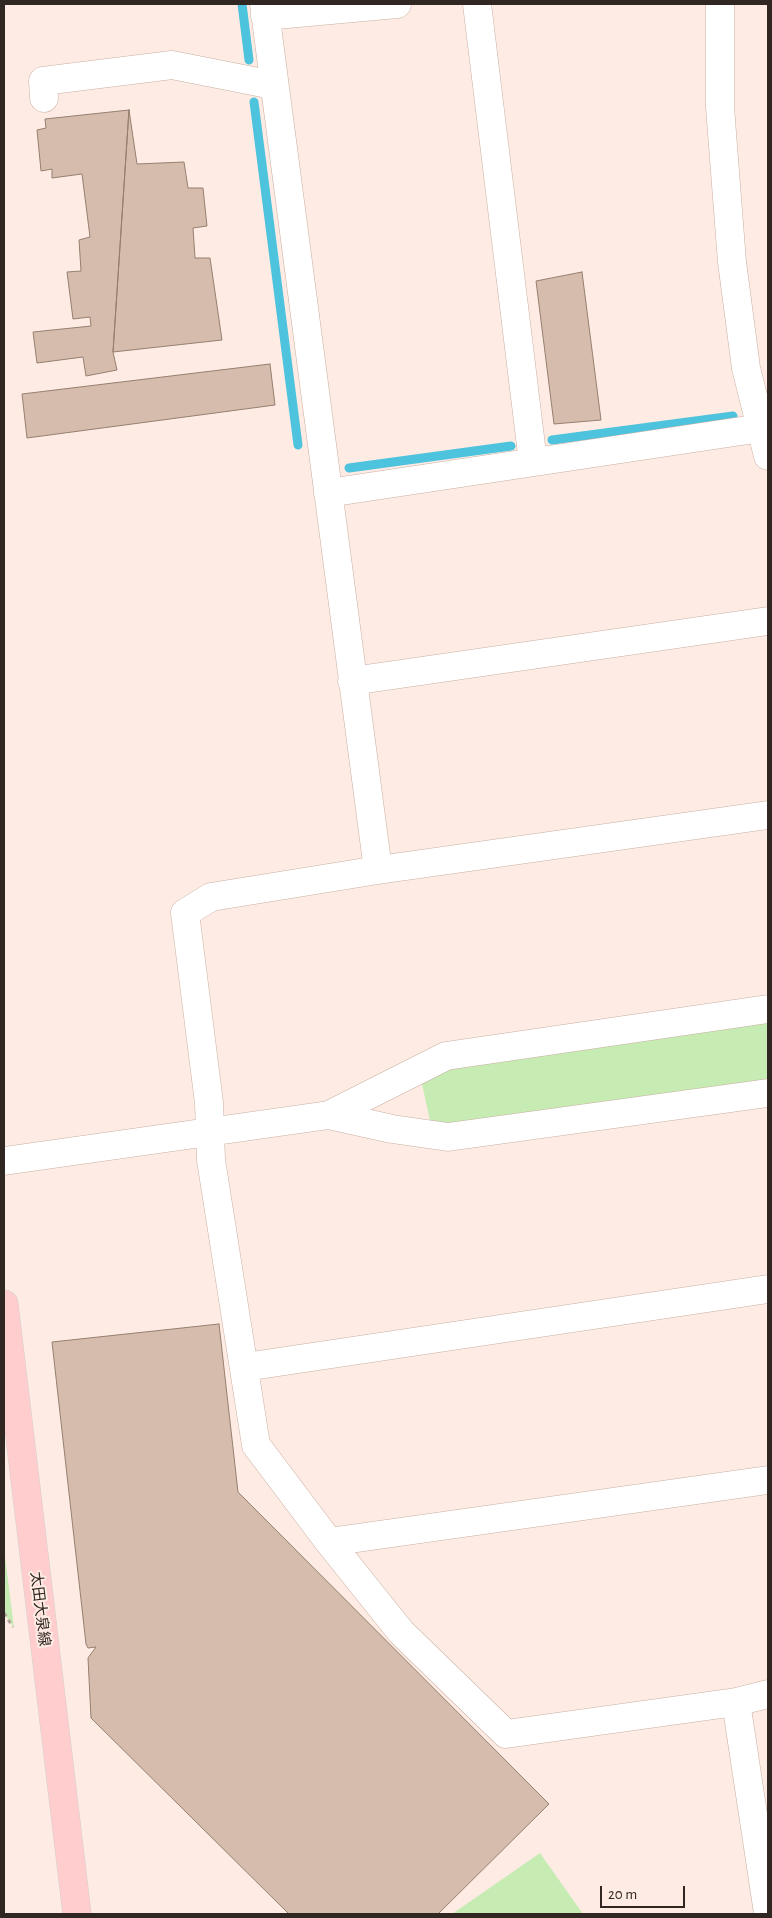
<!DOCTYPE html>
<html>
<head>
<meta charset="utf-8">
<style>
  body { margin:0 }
  #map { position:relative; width:772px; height:1918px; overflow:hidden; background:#feece4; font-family:"Alegreya Sans",sans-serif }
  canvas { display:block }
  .frame { position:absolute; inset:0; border:5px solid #312722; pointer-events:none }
  .scale { position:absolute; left:600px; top:1886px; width:85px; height:22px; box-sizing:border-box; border:2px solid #312722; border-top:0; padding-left:6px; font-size:15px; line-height:18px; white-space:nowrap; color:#312722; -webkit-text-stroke:4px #feece4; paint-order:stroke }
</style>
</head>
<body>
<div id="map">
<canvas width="772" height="1918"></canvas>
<div class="frame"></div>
<div class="scale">20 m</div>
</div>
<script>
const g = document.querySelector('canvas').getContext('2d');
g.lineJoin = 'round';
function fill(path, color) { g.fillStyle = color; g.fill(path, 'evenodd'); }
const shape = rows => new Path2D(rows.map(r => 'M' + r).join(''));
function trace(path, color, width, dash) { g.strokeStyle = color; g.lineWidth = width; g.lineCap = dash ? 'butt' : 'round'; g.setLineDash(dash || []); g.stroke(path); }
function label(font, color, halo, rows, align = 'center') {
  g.font = font + ' "Alegreya Sans","Noto Sans JP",sans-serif'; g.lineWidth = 4; g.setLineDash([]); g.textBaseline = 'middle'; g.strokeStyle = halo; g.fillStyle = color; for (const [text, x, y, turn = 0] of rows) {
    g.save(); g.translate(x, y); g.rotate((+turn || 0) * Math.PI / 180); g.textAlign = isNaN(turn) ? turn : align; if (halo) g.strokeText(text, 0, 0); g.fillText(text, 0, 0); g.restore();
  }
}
fill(shape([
  [768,1020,768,1083,462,1129,430,1121,422,1084,448,1068],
  [4,1548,14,1628,4,1613],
  [540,1853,583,1914,452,1914]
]), '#c6ebb3');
trace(shape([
  [242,4,249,60],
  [254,102,298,445],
  [552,440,733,416],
  [349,468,511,446]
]), '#4ec3dd', 9);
const building = shape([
  [129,110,113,352,117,370,86,376,83,357,37,363,33,332,91,326,90,317,73,319,67,272,81,271,79,240,90,237,82,174,52,178,52,169,41,171,37,130,46,128,45,119,129,110],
  [129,110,137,164,184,162,188,188,203,188,207,226,193,228,195,258,210,258,222,340,113,352,129,110],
  [582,272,601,420,554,424,536,281,582,272],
  [270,364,275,405,27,438,22,394,270,364],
  [219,1324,238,1492,549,1804,438,1914,289,1914,91,1718,88,1658,96,1647,88,1648,86,1644,52,1342,219,1324]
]);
fill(building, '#d5bcac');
trace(building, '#967f6f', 1);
const minor = shape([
  [264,4,378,870],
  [477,4,533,462],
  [720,4,720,107,732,262,746,368,768,456],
  [265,16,397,4],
  [44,98,43,81,172,65,263,83,274,81],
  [328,493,768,427],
  [352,681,768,621],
  [768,815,378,870,211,897,185,913,209,1103,211,1160,256,1445,329,1542,401,1632,506,1734,736,1702,768,1694],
  [329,1115,392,1129,448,1137,768,1093],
  [4,1161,329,1115,446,1056,768,1009],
  [245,1367,768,1289],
  [329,1542,768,1480],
  [736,1702,768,1913]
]);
const major = shape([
  [4,1304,77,1914]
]);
trace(minor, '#caafa2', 29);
trace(major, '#d2cfce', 29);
trace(shape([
  [4,1613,13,1627]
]), '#b1a29b', 3, [4, 4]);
trace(minor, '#fff', 28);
trace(major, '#ffcdcd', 28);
label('15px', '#312722', '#feece4', [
  ["太田大泉線",40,1609,83]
]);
</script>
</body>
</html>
